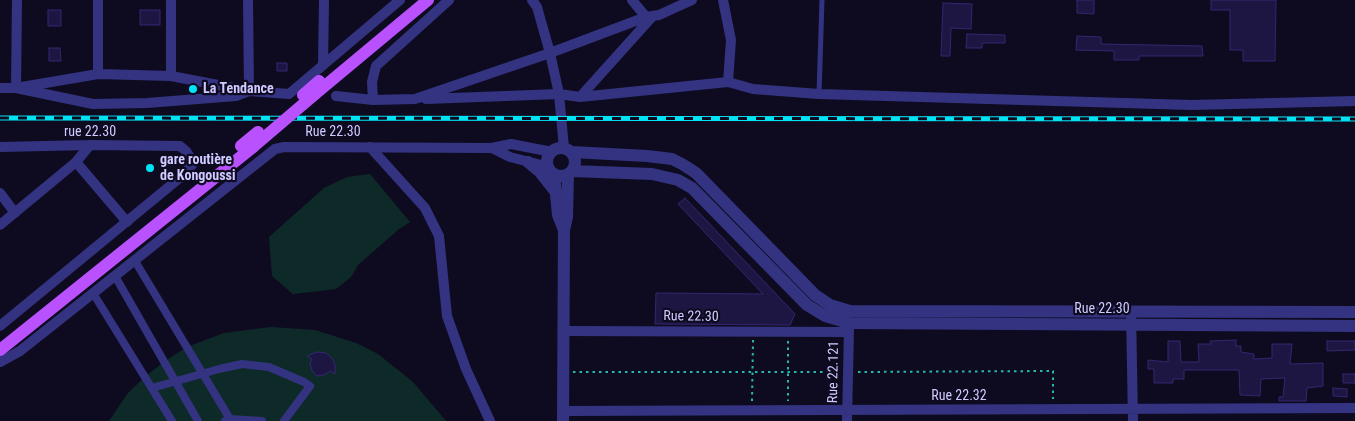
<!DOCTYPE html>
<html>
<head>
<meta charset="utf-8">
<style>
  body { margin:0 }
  canvas { display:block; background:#0e0b20 }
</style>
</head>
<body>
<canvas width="1355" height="421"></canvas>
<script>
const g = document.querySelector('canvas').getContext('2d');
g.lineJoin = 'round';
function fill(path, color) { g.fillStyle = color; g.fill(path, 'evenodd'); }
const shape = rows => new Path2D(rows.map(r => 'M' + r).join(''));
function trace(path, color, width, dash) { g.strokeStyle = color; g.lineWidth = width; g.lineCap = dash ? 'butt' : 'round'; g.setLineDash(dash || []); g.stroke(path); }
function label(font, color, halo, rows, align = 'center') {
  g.font = font + ' "Roboto Condensed",sans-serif'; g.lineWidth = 4.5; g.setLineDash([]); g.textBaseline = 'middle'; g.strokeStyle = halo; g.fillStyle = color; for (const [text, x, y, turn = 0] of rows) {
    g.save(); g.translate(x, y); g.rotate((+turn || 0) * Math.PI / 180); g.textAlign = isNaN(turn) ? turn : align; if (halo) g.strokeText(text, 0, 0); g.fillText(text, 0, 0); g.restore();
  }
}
fill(shape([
  [370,174,410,222,399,229,358,265,351,277,336,289,293,294,272,276,269,237,324,188,347,177],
  [271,327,315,330,356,343,378,354,413,382,446,421,109,421,128,393,146,376,165,361,187,347,224,333]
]), '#0e2a28');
const building = shape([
  [1077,0,1094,0,1094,14,1077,13,1077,0],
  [1211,0,1276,0,1275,61,1243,61,1243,50,1230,50,1230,10,1211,10,1211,0],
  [943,3,972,4,971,29,951,28,950,56,941,56,943,3],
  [48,10,61,10,61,26,48,26,48,10],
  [140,10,160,10,160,25,140,25,140,10],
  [967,34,1005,35,1005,43,982,43,982,48,966,48,967,34],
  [1077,36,1101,37,1101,44,1202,46,1203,56,1139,56,1139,60,1114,60,1114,51,1076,50,1077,36],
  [49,48,60,48,61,61,49,61,49,48],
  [277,63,287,63,287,71,277,71,277,63],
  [685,198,795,314,790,325,655,324,656,293,763,294,678,204,685,198],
  [1236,340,1236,346,1241,346,1241,352,1254,354,1254,359,1272,358,1272,344,1292,344,1290,364,1323,363,1323,386,1307,388,1306,401,1279,401,1279,397,1283,397,1285,378,1261,379,1260,396,1240,395,1239,370,1184,370,1184,379,1173,379,1173,383,1154,383,1154,369,1148,369,1148,360,1168,362,1168,341,1180,341,1181,362,1199,362,1198,344,1211,344,1210,341,1236,340],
  [1327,341,1355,341,1355,350,1327,351,1327,341],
  [317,352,326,353,332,358,335,365,335,374,331,371,324,375,317,376,312,371,310,364,312,359,307,356,317,352],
  [1343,374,1355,374,1355,383,1343,383,1343,374],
  [1333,388,1347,389,1347,397,1333,396,1333,388]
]);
fill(building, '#1e1642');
trace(building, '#332670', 1);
trace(shape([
  [788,341,788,401],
  [573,372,838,372],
  [858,372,1053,371,1053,399],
  [752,401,753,340]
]), '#25b8ab', 2, [2.5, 4]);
trace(shape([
  [819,94,822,0]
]), '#333382', 5);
trace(shape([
  [135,261,230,419],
  [115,276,198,421],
  [93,293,172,421],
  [152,388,219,369,242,364,269,367,304,382,310,386,284,421],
  [225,421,230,419,262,421]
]), '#333382', 8);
trace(shape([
  [17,0,16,88,93,104,147,103,236,96,249,91,248,0],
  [98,0,98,74],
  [632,0,646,17],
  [723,0,731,40,728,82,753,89,819,94,1192,105,1355,101],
  [323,65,324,0],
  [171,76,171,0],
  [0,88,16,88,98,74,171,76,249,91,289,94,400,0],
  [336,96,373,100,415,99,550,53,646,17,659,15,692,0],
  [580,97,728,82],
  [426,99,559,94,550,53,537,7,532,0],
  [373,100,372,82,376,66,449,0],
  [0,147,90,145,180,146,186,151,193,162,192,165,182,176,0,326],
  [370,147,425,208,439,236,447,316,466,369,490,421],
  [492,148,510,157,549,167],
  [564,148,559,94,580,97,652,17],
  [76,162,127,222],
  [0,193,15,213],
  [0,225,76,162,90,145],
  [1131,311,1133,421],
  [563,331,849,332],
  [0,362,20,351,275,149,284,147,492,148,511,144,552,152],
  [563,411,1355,408],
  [847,421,849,327]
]), '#333382', 10);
trace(shape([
  '547 162a14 14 0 1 1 28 0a14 14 0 1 1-28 0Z',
  [572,152,647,156,672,159,682,164,696,173,815,295,830,305,850,311,1355,312],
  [528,162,540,172,555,191],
  [572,171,652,174,678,180,692,188,807,305,825,316,849,323,1355,326],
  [554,174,558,215,564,230],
  [563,421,564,230,567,217,568,174]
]), '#333382', 12);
trace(shape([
  [303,95,319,81],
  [314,95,428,0],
  [0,350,253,147]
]), '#b951ff', 12);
const rail = shape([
  [0,118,1355,119]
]);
trace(rail, '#00e4f5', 5);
trace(rail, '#0e0b20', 3, [9]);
trace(shape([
  [241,146,258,132],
  [253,147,314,95]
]), '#b951ff', 12);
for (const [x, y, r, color] of [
  [193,89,5,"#00e4f5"],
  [150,168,5,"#00e4f5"]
]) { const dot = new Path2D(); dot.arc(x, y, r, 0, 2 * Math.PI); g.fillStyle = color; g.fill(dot); trace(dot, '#0e0b20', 2); }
label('bold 14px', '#cfcaff', '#0e0b20', [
  ["La Tendance",203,89],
  ["gare routière",160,160],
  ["de Kongoussi",160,176]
], 'left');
label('14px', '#cfcaff', '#0e0b20', [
  ["rue 22.30",90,132],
  ["Rue 22.30",333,132],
  ["Rue 22.30",1102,309],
  ["Rue 22.30",691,317,1],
  ["Rue 22.121",834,372,-89],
  ["Rue 22.32",959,396]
]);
</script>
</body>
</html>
